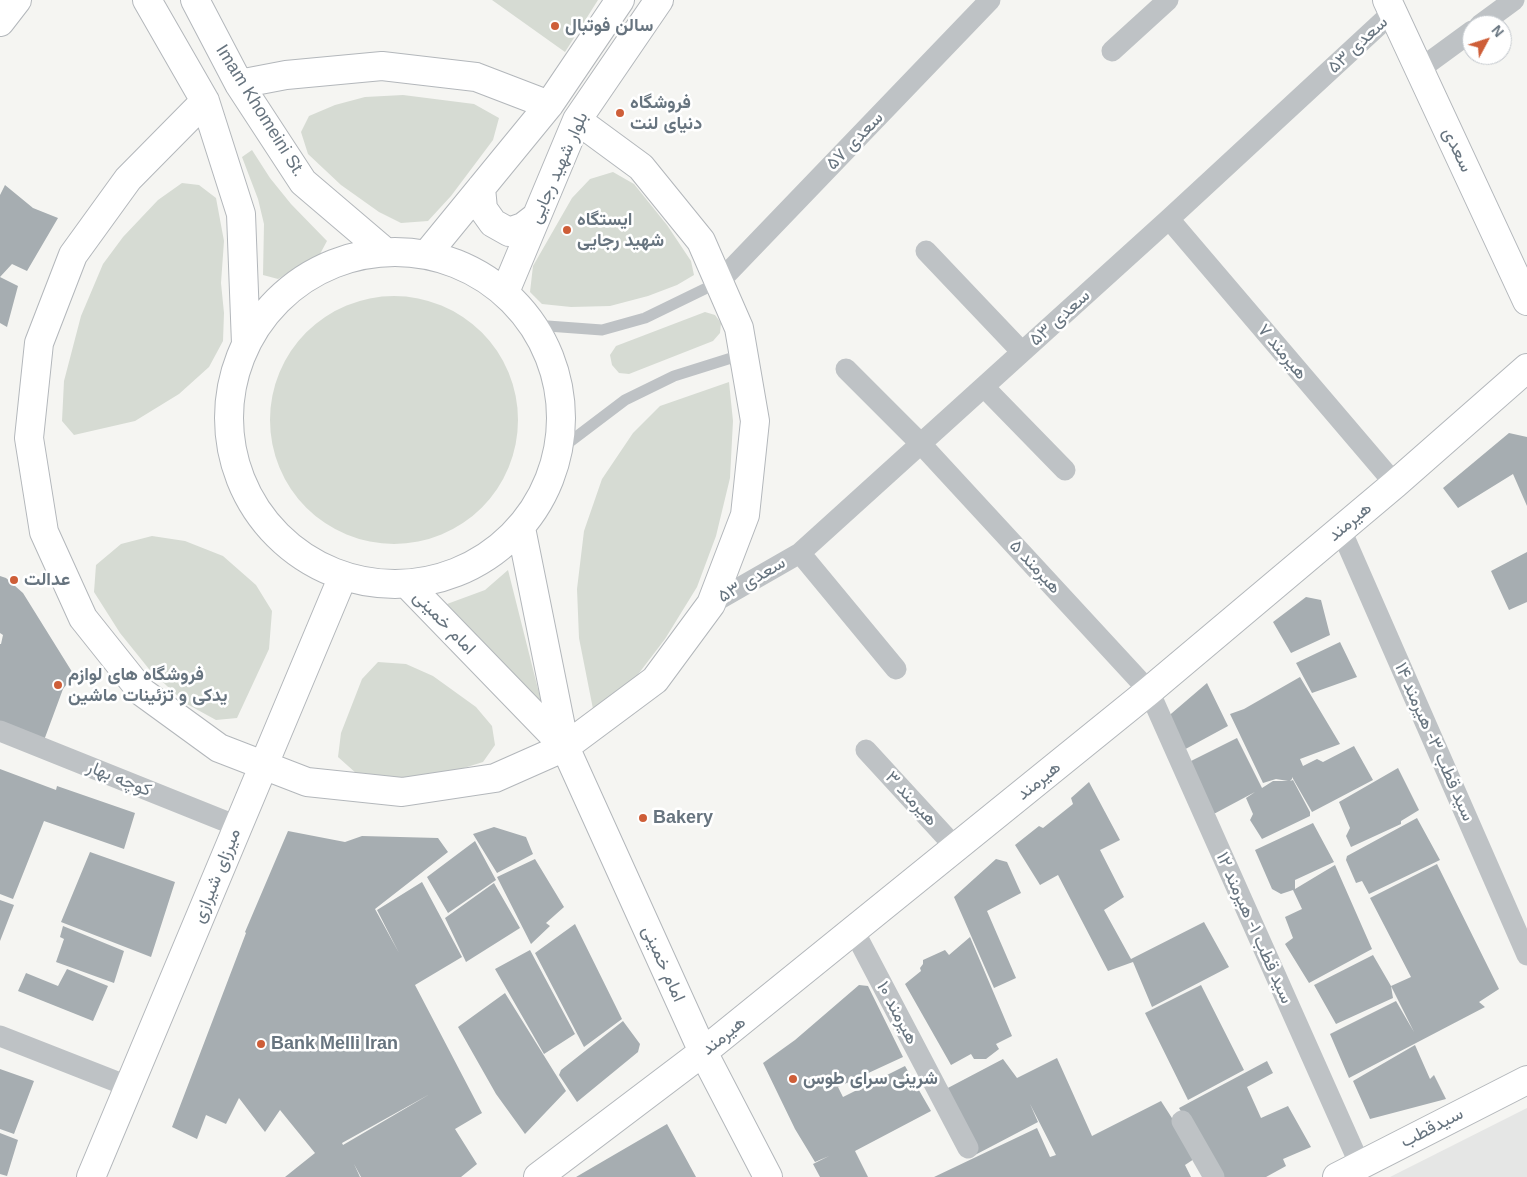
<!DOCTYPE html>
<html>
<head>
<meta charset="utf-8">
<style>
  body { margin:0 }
  #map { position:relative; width:1527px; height:1177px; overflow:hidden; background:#f5f5f2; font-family:Helvetica,sans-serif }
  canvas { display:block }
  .north { position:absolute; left:1462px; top:15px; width:50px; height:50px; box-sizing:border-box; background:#fff; border:1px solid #c2c7cc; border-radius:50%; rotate:50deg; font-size:14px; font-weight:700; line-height:20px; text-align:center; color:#67747f }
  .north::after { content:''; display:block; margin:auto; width:18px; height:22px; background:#ce5e38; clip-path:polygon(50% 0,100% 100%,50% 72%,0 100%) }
</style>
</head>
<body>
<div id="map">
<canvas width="1527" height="1177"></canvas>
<div class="north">N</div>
</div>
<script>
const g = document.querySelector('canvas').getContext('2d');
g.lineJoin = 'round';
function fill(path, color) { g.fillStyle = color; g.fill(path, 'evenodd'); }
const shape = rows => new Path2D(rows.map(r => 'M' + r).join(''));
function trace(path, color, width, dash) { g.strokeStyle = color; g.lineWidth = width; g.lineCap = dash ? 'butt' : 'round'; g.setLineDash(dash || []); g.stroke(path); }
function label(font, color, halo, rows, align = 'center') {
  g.font = font + ' Helvetica,Vazirmatn,sans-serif'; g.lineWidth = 5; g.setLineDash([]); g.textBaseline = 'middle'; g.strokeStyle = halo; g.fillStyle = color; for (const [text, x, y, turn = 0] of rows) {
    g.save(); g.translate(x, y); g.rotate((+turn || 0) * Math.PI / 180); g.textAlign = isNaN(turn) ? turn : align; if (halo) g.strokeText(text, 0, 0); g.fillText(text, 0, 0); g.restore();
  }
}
fill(shape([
  [1527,1108,1527,1177,1390,1177]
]), '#e5e6e5');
fill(shape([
  [492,0,598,0,565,52],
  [403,95,474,104,499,118,493,140,451,196,428,221,401,223,379,212,341,185,308,154,301,132,309,116,335,105,365,97],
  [252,150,270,178,291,204,327,241,320,254,278,279,263,275,264,224,258,199,242,157],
  [613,172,634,184,667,225,691,261,694,275,677,285,648,296,610,306,571,307,542,304,530,292,533,266,572,198,590,179],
  [182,183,199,185,216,198,224,241,221,283,224,313,223,341,209,367,179,394,135,421,74,435,62,421,64,381,81,316,103,264,123,237,158,200],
  '270 420a124 124 0 1 1 248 0a124 124 0 1 1-248 0Z',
  [705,312,715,315,721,323,720,333,713,341,629,374,619,373,612,365,610,355,616,346],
  [729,382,733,421,730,478,716,536,697,587,665,639,636,677,593,709,579,638,577,589,584,531,602,479,633,433,660,406],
  [152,536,185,541,223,556,256,585,272,611,269,649,237,718,216,720,185,703,149,669,120,633,94,592,96,565,121,544],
  [508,570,542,705,447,604,485,590],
  [378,662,406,664,433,676,476,707,492,726,495,745,483,762,451,772,399,778,357,774,338,757,341,733,362,679]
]), '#d6dbd3');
fill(shape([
  [5,185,33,208,58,218,27,271,12,264,0,277,0,195],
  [0,277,18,286,7,327,0,323],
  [1509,433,1527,437,1527,506,1513,474,1458,508,1443,488],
  [1527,552,1527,602,1509,610,1491,571],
  [0,576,6,578,23,593,74,675,63,689,43,743,0,728,0,644,1,644,3,635,0,633],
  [1306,597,1321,600,1330,635,1291,653,1273,622],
  [1340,642,1357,677,1312,693,1296,663],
  [1300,677,1340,744,1300,759,1303,766,1317,759,1323,762,1354,746,1373,780,1312,812,1292,777,1292,779,1290,781,1293,780,1310,812,1310,816,1262,839,1250,820,1253,814,1246,798,1255,792,1210,816,1185,764,1237,738,1262,788,1273,781,1288,781,1276,779,1263,783,1230,714,1244,709],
  [1207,683,1228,726,1180,752,1165,719],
  [1398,768,1419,810,1401,821,1401,824,1351,847,1346,836,1350,828,1339,802],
  [0,769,56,790,57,786,135,813,124,849,44,821,13,899,0,894],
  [1089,782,1120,840,1100,850,1124,897,1104,910,1131,959,1204,922,1229,967,1152,1007,1133,962,1108,971,1058,875,1040,885,1015,845,1039,826,1043,828,1073,804,1071,798],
  [1417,818,1440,860,1369,894,1362,881,1356,883,1346,860,1347,856],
  [1313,823,1334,862,1295,880,1295,889,1335,865,1372,949,1309,983,1285,944,1293,938,1285,917,1302,909,1293,890,1281,894,1272,889,1255,850],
  [494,827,526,837,533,854,497,873,473,834],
  [288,831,345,842,362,836,438,838,448,852,375,909,399,953,377,910,422,882,462,957,415,985,482,1113,455,1129,477,1164,461,1177,361,1177,354,1164,360,1177,285,1177,315,1153,280,1110,265,1132,239,1098,226,1124,206,1115,197,1139,172,1127,246,933,245,932],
  [430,1094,343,1145,342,1143],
  [475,841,496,880,448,913,427,877],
  [90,852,175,882,151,957,61,922],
  [535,859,564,907,546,923,550,926,531,944,497,877],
  [996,859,1007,862,1021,893,987,911,1016,978,994,988,954,897],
  [1437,864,1499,989,1479,1002,1485,1007,1349,1078,1330,1034,1396,1001,1414,1032,1391,986,1411,977,1370,898],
  [494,883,520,928,466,962,445,918],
  [0,900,14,905,0,941],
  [575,924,622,1019,584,1047,535,953],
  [63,926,124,951,114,983,56,962,64,939,60,937],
  [970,937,1012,1036,996,1044,999,1049,986,1059,974,1059,971,1054,951,1065,905,984,921,971,920,968,923,964,923,960,945,950,949,955],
  [530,950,575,1034,544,1054,495,969],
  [1373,955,1391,986,1393,998,1336,1024,1314,985],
  [67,969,108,986,93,1021,18,991,26,973,58,986],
  [859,985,868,986,903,1057,838,1087,843,1097,905,1066,931,1111,855,1151,868,1177,820,1177,813,1164,829,1156,815,1162,795,1129,763,1063,795,1040],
  [1201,985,1244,1070,1188,1100,1145,1013],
  [505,993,566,1091,525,1134,496,1094,458,1027],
  [623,1021,640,1044,638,1052,577,1102,559,1075,561,1070],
  [1415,1045,1430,1079,1434,1075,1446,1099,1370,1119,1353,1081],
  [1057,1058,1092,1136,1161,1101,1197,1157,1185,1165,1191,1177,934,1177,1037,1128,1050,1157,1056,1155,1030,1104,1038,1122,975,1155,944,1090,1003,1059,1017,1078],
  [1267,1061,1273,1073,1247,1087,1261,1118,1288,1106,1311,1147,1283,1159,1286,1166,1266,1177,1218,1177,1179,1108],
  [0,1069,34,1081,14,1134,0,1129],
  [667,1124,696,1177,576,1177],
  [0,1133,18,1140,7,1176,0,1174]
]), '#a6adb1');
const secondary = shape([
  [147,0,205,101,241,214,246,344],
  [195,0,239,84,303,182,384,251],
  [1387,0,1527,301],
  [0,22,17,0],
  [239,84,286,75,382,66,476,77,549,105],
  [205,101,128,179,73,255,39,343,29,438,44,532,83,618,142,692,219,748,307,782,402,792,495,778,565,747,655,680,711,604,745,515,755,421,739,328,701,241,641,167,577,120],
  [481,188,483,209,493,223,509,232,523,227,536,217],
  '229 418a166 166 0 1 1 332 0a166 166 0 1 1-332 0Z',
  [427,254,549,105,620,0],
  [505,292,577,120,659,0],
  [521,528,565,747,703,1052,768,1177],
  [407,584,565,747],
  [91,1177,343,576],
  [538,1177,703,1052,1149,691,1395,484,1527,368],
  [1337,1177,1527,1080]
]);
trace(secondary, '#b3b7bb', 30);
trace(shape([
  [534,325,602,330,645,318,719,282],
  [559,450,625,400,674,376,744,354]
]), '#bec2c5', 11);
trace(shape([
  [1480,25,1514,0],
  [1112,51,1168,0],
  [1420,69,1472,31],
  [1169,219,1395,484],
  [926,251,1022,352],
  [719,282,990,0],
  [846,369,921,444,1149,691,1360,1165],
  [984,387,1065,470],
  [1341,530,1527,955],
  [800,553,896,669],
  [711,604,800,553,1169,219,1393,12],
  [0,731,237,826],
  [866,750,956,848],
  [854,931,968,1148],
  [0,1036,130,1087],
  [1182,1121,1214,1177]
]), '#bec2c5', 21);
trace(secondary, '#fff', 28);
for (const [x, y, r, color] of [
  [555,26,5,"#ce5e38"],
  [620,113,5,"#ce5e38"],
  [567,230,5,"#ce5e38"],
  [14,580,5,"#ce5e38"],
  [58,685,5,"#ce5e38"],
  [643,818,5,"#ce5e38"],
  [261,1044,5,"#ce5e38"],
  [793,1079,5,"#ce5e38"]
]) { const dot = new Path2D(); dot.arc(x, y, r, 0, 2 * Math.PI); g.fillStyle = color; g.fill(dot); trace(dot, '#fff', 2); }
label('bold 18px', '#67747f', '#fff', [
  ["سالن فوتبال",565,26],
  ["فروشگاه",630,103],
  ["دنیای لنت",630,124],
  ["ایستگاه",577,220],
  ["شهید رجایی",577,241],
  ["عدالت",24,580],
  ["فروشگاه های لوازم",68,675],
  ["یدکی و تزئینات ماشین",68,696],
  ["Bakery",653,818],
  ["Bank Melli Iran",271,1044],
  ["شرینی سرای طوس",803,1079]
], 'left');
label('18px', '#67747f', '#fff', [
  ["سعدی ۵۳",1358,45,-43],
  ["Imam Khomeini St.",260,111,58],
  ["سعدی ۵۷",855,141,-46],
  ["سعدی",1457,150,65],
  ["بلوار شهید رجایی",559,168,-66],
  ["سعدی ۵۳",1060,318,-42],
  ["هیرمند ۷",1282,352,50],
  ["هیرمند",1350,522,-40],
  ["هیرمند ۵",1035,567,47],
  ["سعدی ۵۳",752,580,-30],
  ["امام خمینی",444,623,46],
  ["سید قطب ۳- هیرمند ۱۴",1434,742,66],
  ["کوچه بهار",119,779,22],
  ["هیرمند",1039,781,-39],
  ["هیرمند ۳",911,799,47],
  ["میرزای شیرازی",217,876,-68],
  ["سید قطب ۱- هیرمند ۱۲",1254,928,66],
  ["امام خمینی",663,964,66],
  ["هیرمند ۱۰",897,1013,62],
  ["هیرمند",724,1036,-39],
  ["سیدقطب",1432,1128,-27]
]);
</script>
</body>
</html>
